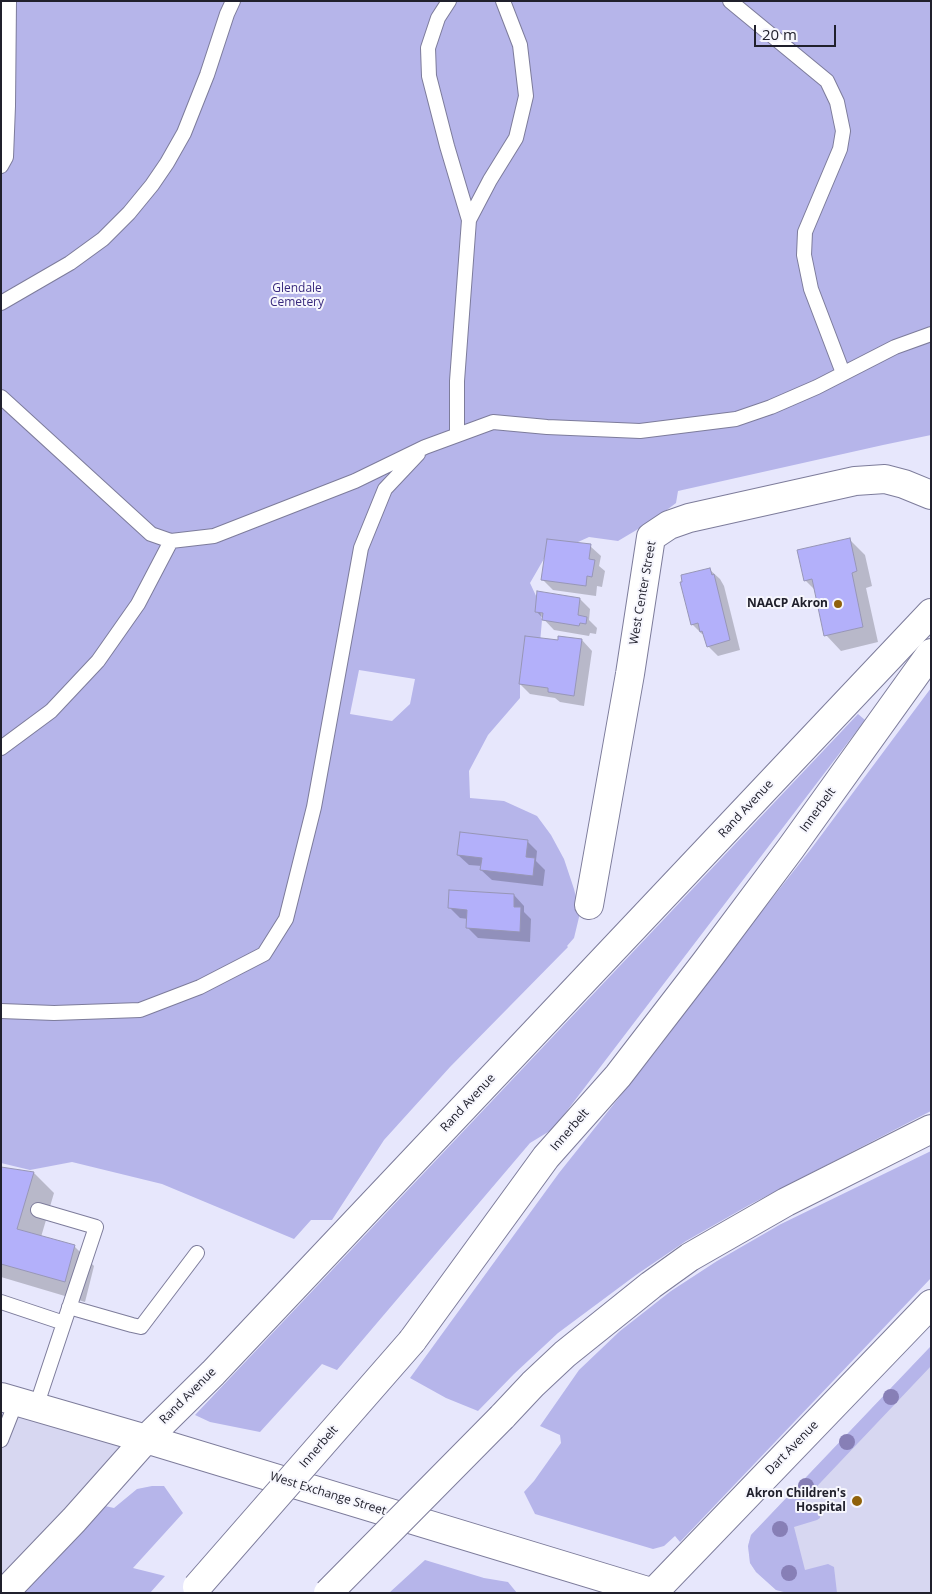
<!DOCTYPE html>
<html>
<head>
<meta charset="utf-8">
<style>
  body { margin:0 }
  #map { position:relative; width:932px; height:1594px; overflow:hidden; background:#e7e7fc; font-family:"Open Sans",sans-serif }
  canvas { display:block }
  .frame { position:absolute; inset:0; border:2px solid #20202c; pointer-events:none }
  .scale { position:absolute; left:754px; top:25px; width:82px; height:22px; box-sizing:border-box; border:2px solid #20202c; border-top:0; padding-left:6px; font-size:15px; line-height:18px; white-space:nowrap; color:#20202c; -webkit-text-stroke:4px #f6f6fd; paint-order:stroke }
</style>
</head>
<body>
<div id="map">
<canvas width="932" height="1594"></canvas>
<div class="frame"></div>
<div class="scale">20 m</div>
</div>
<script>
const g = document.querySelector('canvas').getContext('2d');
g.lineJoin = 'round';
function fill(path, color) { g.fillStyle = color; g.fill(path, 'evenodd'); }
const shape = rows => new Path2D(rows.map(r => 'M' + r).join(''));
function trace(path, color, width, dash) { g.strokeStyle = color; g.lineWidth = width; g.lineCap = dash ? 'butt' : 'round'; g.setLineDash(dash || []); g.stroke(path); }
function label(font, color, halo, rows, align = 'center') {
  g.font = font + ' "Open Sans",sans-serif'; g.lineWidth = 4; g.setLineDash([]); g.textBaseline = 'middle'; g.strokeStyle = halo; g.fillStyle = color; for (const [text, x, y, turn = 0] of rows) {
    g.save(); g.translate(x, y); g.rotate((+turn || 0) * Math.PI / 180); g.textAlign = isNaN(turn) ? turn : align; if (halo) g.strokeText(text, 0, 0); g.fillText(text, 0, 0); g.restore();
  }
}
fill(shape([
  [931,1346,931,1593,788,1593,776,1590,756,1572,750,1563,748,1546,751,1535],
  [1,1397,146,1439,1,1593]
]), '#d7d7f1');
fill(shape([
  [1,1,931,1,931,435,883,445,678,491,676,503,655,519,618,541,589,537,545,557,530,583,537,598,542,620,540,643,520,671,520,698,488,735,469,771,470,798,504,801,537,816,551,835,564,859,574,889,580,913,574,938,567,946,568,947,450,1067,384,1140,332,1220,311,1220,294,1239,162,1184,72,1162,30,1170,1,1163],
  [359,670,415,679,410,704,392,721,350,714],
  [931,688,931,1111,751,1204,686,1241,636,1275,558,1333,514,1374,478,1411,446,1398,410,1378,559,1173,660,1046,721,963,811,849],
  [858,714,865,720,553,1129,530,1143,337,1370,322,1364,260,1432,210,1422,195,1415],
  [931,1151,931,1278,680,1542,675,1536,664,1546,653,1549,535,1514,524,1492,534,1481,561,1443,560,1435,540,1426,579,1370,620,1331,671,1291,717,1261,781,1224],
  [931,1346,931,1366,803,1501,820,1515,820,1518,817,1520,794,1527,805,1570,828,1564,834,1567,837,1593,788,1593,776,1590,756,1572,750,1563,748,1546,751,1535],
  [152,1486,164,1486,183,1513,133,1568,165,1576,150,1593,23,1593,105,1506,114,1508,137,1489],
  [425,1560,484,1578,508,1582,517,1593,389,1593]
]), '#b6b5ea');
fill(shape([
  [849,539,865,555,872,586,866,588,878,642,841,651,826,635,816,591,805,580],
  [590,546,601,556,599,566,605,571,602,587,597,586,596,596,553,590,543,580],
  [709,569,720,579,724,586,740,650,718,656,708,646,704,634,702,634,692,624],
  [538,593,580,599,590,609,589,620,597,628,596,634,590,633,589,636,554,630,536,611],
  [582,640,592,651,584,706,560,702,555,698,530,694,520,684,559,642],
  [527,841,537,851,536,861,545,870,543,886,492,880,481,870,482,866,469,865,458,855],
  [514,895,524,906,524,912,531,919,530,942,478,938,468,928,468,919,460,918,450,908],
  [1,1169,34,1173,54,1193,41,1237,74,1246,94,1266,85,1302,1,1277]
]), '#0003');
const building = shape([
  [850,538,857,571,852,573,863,627,824,636,812,579,804,581,797,550,850,538],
  [547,539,591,544,589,559,595,560,592,577,587,576,586,586,541,580,547,539],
  [710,568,712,575,714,574,730,640,707,647,702,631,700,632,698,623,691,625,680,582,682,582,681,575,710,568],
  [537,591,580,598,578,615,587,617,586,624,580,623,579,626,542,620,543,613,535,612,537,591],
  [525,636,558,640,558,636,582,639,574,696,548,692,548,688,519,684,525,636],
  [460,832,528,840,526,857,535,858,533,876,480,870,482,858,457,855,460,832],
  [449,890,514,894,514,907,521,907,520,932,466,928,467,910,448,908,449,890],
  [1,1167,34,1172,17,1229,75,1245,65,1282,1,1264,1,1167]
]);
fill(building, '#b3b0fa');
trace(building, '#9796b6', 1);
const service = shape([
  [449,1,438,18,428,48,429,76,447,146,469,220],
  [730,1,827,81,837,102,843,131,840,149,805,232,804,255,811,289,843,373],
  [1,166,6,157,8,106,9,1],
  [1,303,70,263,103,239,129,213,152,185,167,163,184,133,207,75,227,14,233,1],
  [1,397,151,534,171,541,214,536,355,481,425,447,493,422,547,427,640,431,736,419,771,407,817,387,895,347,931,334],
  [457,435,457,381,469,220,490,180,516,138,526,96,520,45,503,1],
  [1,748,51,711,98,661,138,604,171,541],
  [1,1011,54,1013,140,1010,200,987,264,954,286,919,314,807,361,548,385,489,418,454],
  [1,1302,64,1323],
  [69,1307,132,1325,141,1327,197,1253],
  [36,1407,96,1227,38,1210],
  [1,1440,16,1402]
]);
const minor = shape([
  [589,905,630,674,651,537,669,525,689,518,855,481,885,479,904,484,931,495]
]);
const primary = shape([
  [1,1397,146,1439,654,1593],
  [4,1593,74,1520,146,1439,213,1373,931,613],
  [653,1593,931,1304]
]);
const motorway = shape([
  [412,1341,546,1157,618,1076,705,963,791,848,931,653],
  [502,1417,533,1384,565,1354,651,1285,690,1257,786,1202,931,1129]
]);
trace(service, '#7d7c9b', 16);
trace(minor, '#7d7c9b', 30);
trace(primary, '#7d7c9b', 30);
trace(motorway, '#7d7c9b', 30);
trace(service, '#fff', 14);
trace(minor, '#fff', 28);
trace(primary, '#fff', 28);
trace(motorway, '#fff', 28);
const motorwayBridge = shape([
  [197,1587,412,1341],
  [328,1593,502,1417]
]);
trace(motorwayBridge, '#7d7c9b', 30, []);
trace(motorwayBridge, '#fff', 28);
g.fillStyle = '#877fb6';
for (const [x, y] of [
  [891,1397],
  [847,1442],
  [806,1486],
  [780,1529],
  [789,1573]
]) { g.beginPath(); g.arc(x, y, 8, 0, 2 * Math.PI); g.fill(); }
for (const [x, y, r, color] of [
  [838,604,5,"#90620b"],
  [857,1501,6,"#90620b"]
]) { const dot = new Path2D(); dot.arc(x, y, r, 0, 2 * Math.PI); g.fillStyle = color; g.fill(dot); trace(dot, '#f6f6fd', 2); }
label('12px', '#392a7d', '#f6f6fd', [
  ["Glendale",297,289],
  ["Cemetery",297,303]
]);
label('12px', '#20202c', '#f6f6fd', [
  ["West Center Street",643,593,-80],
  ["Rand Avenue",746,809,-47],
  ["Innerbelt",818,810,-54],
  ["Rand Avenue",468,1103,-47],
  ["Innerbelt",570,1130,-49],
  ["Rand Avenue",188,1396,-45],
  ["Innerbelt",319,1447,-49],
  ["Dart Avenue",792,1448,-46],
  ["West Exchange Street",328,1494,17]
]);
label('bold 12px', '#20202c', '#f6f6fd', [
  ["NAACP Akron",828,604],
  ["Akron Children's",846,1494],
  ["Hospital",846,1508]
], 'right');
</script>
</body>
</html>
